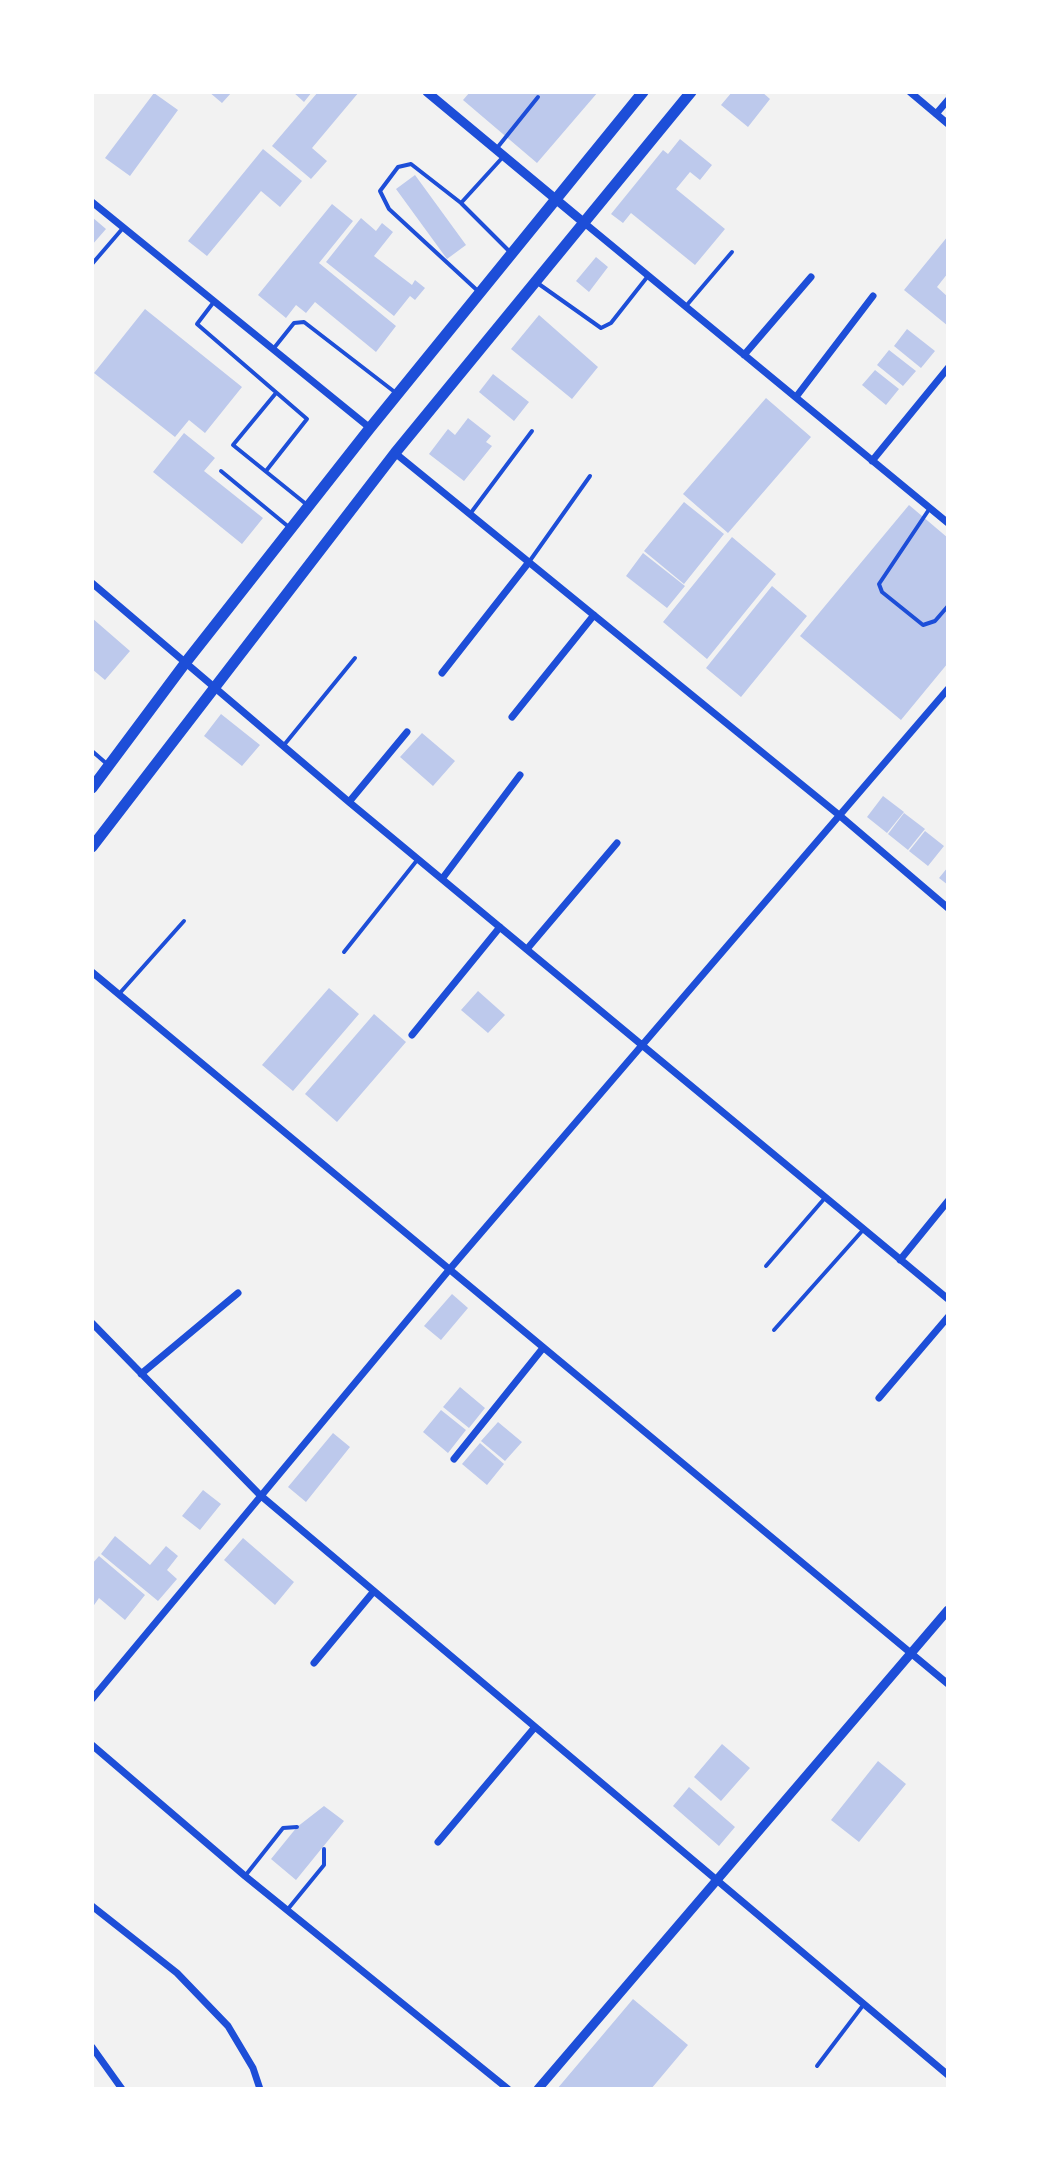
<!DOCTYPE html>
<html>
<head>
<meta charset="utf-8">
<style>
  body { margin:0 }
  #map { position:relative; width:1040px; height:2181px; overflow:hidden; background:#f2f2f2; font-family:"Varela Round",sans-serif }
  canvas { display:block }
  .frame { position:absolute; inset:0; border:94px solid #fff; pointer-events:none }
</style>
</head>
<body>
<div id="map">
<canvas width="1040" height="2181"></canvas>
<div class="frame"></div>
</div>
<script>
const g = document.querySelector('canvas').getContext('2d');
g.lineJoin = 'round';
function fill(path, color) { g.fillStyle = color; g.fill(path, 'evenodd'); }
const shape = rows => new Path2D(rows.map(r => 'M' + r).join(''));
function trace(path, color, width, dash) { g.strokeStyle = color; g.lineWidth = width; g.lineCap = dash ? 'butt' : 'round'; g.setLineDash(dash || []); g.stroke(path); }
fill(shape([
  [209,92,232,92,222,103],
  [293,92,312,92,304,102],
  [318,92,359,92,312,148,327,161,311,179,272,146],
  [470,92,598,92,537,163,463,100],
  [732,92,762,92,770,99,748,127,721,105],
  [154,93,178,110,130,176,105,158],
  [680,139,712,165,700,180,690,172,676,189,725,229,695,265,631,213,623,223,611,214,663,150,668,154],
  [263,149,302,181,280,207,261,191,207,256,188,241],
  [415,175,466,245,447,259,396,189],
  [332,204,353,221,319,263,396,326,376,352,315,302,306,313,296,305,286,318,258,295],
  [92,217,106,229,92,245],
  [361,218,376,231,382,223,393,232,374,256,412,285,415,280,425,288,415,300,410,296,394,316,326,262],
  [948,236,948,273,937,287,948,297,948,326,904,290],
  [596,257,608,267,589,292,576,281],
  [145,309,242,387,205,433,189,420,175,437,94,373],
  [539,315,598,367,572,399,511,349],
  [907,329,935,351,921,368,894,346],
  [889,350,916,371,903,386,877,365],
  [875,370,899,389,886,405,862,385],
  [493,374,529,402,514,421,479,392],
  [766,398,811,437,728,533,683,494],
  [468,418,491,436,486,442,492,446,464,481,429,454,448,429,455,435],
  [184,433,215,458,204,471,263,518,242,544,153,472],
  [684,502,724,534,684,584,644,551],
  [909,505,948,538,948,663,901,720,800,636],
  [732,537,776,574,707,659,663,622],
  [643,553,685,586,667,608,626,576],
  [772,586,807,616,741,697,706,668],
  [92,618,130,651,105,680,92,669],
  [221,714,260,745,242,766,204,736],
  [422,733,455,761,433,786,400,757],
  [883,796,904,812,887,833,867,817],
  [904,813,925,829,908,850,888,834],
  [925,831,944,846,928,866,909,851],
  [948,867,948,885,939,878],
  [329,988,359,1014,293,1091,262,1065],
  [478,991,505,1015,488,1033,461,1010],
  [374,1014,406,1042,337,1122,305,1094],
  [452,1294,468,1308,441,1340,424,1326],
  [460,1387,485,1408,469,1428,443,1407],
  [441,1410,466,1430,448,1453,423,1432],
  [498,1422,522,1442,505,1461,481,1441],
  [333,1433,350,1447,306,1502,288,1487],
  [480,1443,504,1464,487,1485,462,1464],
  [203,1490,221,1504,200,1530,182,1516],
  [115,1536,150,1565,166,1546,178,1556,167,1570,177,1579,158,1601,101,1554],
  [243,1538,294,1582,275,1605,224,1560],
  [99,1556,145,1595,125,1620,99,1598,92,1608,92,1564],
  [722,1744,750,1768,721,1801,694,1777],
  [878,1761,906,1784,859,1842,831,1820],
  [689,1787,735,1827,719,1846,673,1806],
  [324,1806,344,1821,296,1880,271,1859,297,1827],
  [633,1999,688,2045,651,2089,557,2089]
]), '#bdc9ec');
trace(shape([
  [497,148,538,97],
  [461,203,502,158],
  [92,264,123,228],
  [536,282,601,328,611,323,648,276],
  [479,292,389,209,380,191,398,167,411,164,461,203,509,251],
  [213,303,197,324,307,419,266,471],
  [686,306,732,252],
  [274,348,294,323,304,322,396,393],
  [276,393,233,445,306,504],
  [221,471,290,528],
  [930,508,879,584,882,592,923,625,935,621,948,606],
  [470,514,532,431],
  [529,562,590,476],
  [284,745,355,658],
  [92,751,107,764],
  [344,952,418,859],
  [119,994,184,921],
  [766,1266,824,1199],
  [774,1330,863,1230],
  [245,1876,283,1828,297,1827],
  [288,1909,324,1865,324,1849],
  [817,2066,864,2004]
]), '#1d4ed8', 4);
trace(shape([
  [910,92,948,124],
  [936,114,948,100],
  [92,202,370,428],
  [582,221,948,523],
  [744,355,811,277],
  [796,397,873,296],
  [395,453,839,815,948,908],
  [872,461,948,368],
  [92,583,349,802,948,1299],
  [442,673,529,562],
  [512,717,594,615],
  [349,802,407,732],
  [442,879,520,775],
  [527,949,617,843],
  [92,972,948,1684],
  [412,1035,500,927],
  [900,1260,948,1201],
  [92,1323,260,1495,948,2075],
  [141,1374,238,1293],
  [879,1398,948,1317],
  [454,1459,543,1348],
  [314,1663,374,1591],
  [92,1699,449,1270,948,689],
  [92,1745,245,1876,508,2089],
  [438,1842,535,1727],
  [92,1906,177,1973,228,2026,253,2068,260,2089],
  [92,2047,122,2089]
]), '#1d4ed8', 7);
trace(shape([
  [427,92,582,221],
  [538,2089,948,1610]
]), '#1d4ed8', 9);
trace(shape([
  [92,788,186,662,370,428,643,92],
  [92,847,395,453,691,92]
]), '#1d4ed8', 11);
</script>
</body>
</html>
